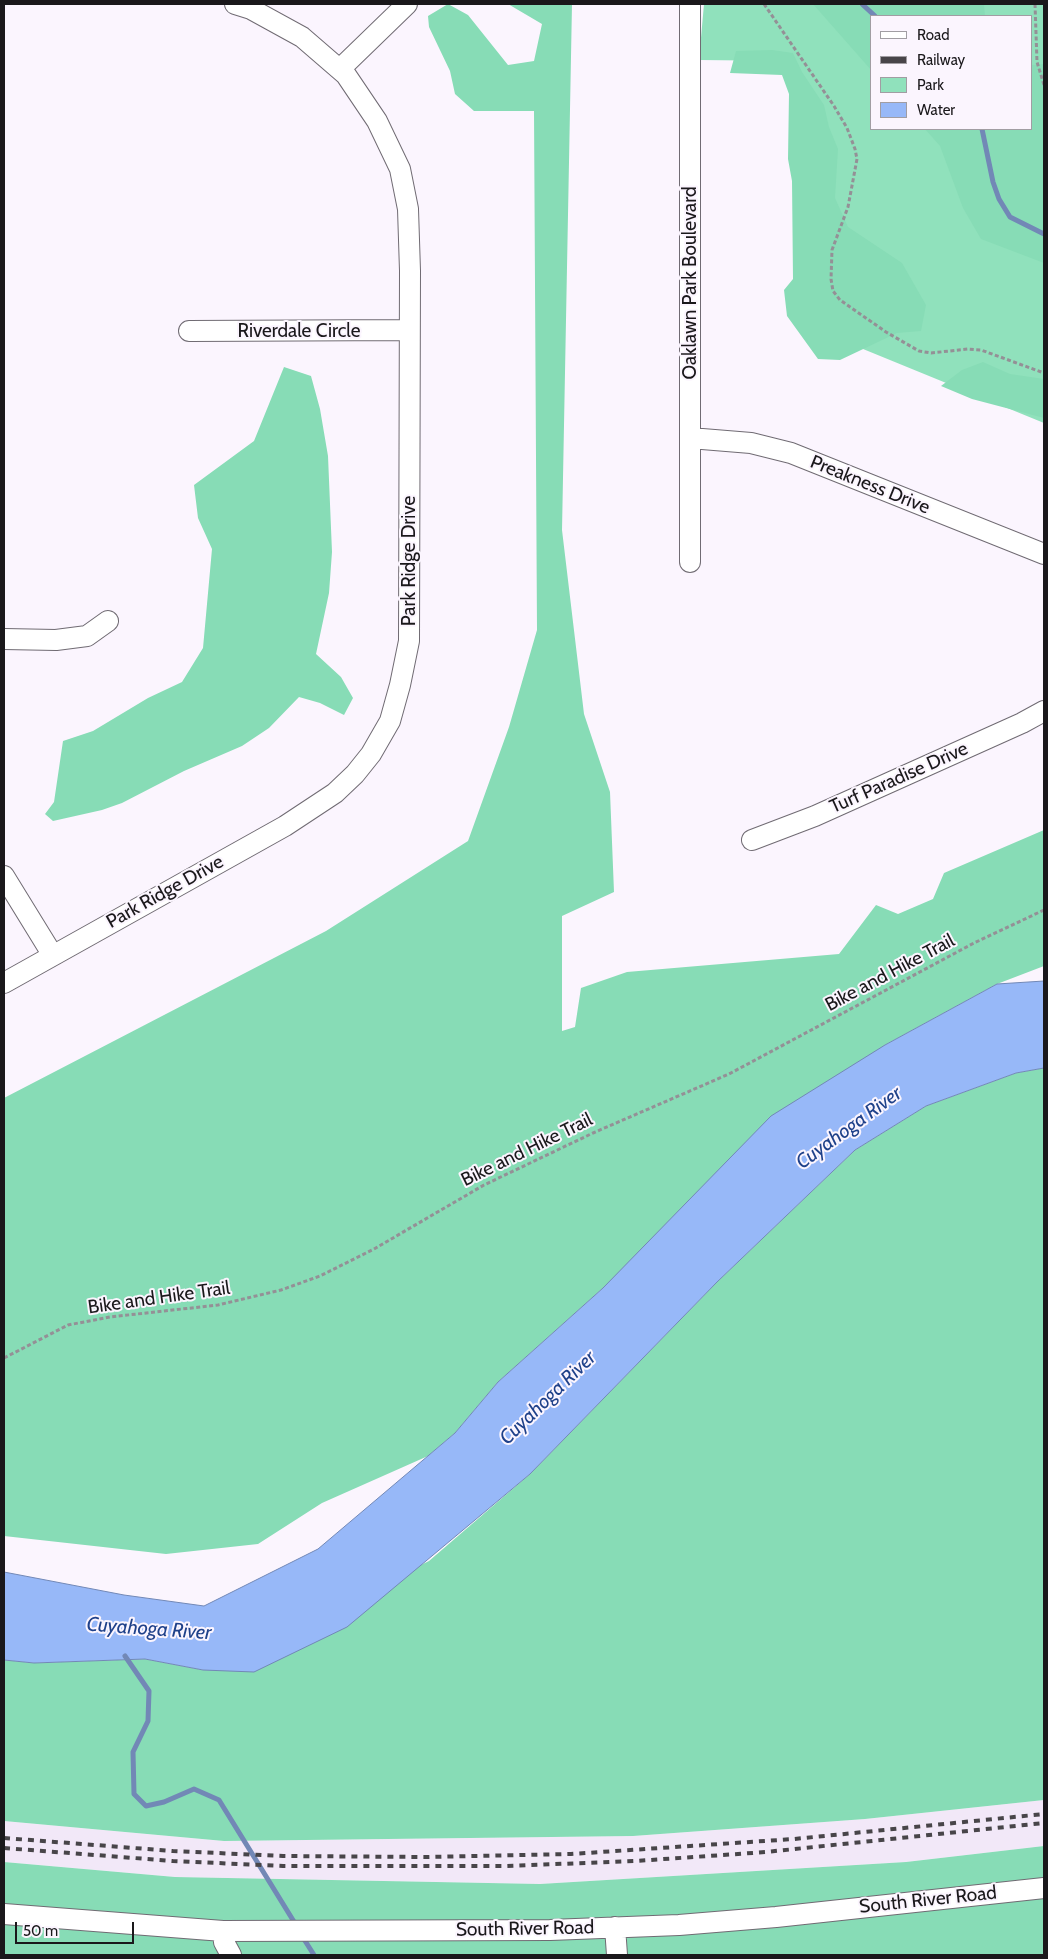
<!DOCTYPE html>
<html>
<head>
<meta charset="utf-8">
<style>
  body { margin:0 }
  #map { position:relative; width:1048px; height:1959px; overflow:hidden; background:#fbf5fe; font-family:Cabin,sans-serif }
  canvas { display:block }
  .frame { position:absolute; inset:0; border:5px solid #1a181b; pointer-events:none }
  .legend { position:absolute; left:870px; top:15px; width:162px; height:115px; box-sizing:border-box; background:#fbf5fe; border:1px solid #a19da3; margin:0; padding:6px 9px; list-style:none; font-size:15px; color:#1a181b }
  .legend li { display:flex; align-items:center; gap:10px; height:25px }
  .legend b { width:25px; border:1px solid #a19da3 }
  .scale { position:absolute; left:15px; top:1922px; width:119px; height:22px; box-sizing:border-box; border:2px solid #1a181b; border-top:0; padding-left:6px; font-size:15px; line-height:18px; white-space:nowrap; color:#1a181b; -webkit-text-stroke:4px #fbf5fe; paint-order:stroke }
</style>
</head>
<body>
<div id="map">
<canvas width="1048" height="1959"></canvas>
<div class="frame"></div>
<ul class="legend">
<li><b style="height:6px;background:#fff"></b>Road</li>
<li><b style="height:6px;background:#484549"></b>Railway</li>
<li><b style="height:14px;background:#90e1bc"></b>Park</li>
<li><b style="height:14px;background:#97b8f8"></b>Water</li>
</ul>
<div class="scale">50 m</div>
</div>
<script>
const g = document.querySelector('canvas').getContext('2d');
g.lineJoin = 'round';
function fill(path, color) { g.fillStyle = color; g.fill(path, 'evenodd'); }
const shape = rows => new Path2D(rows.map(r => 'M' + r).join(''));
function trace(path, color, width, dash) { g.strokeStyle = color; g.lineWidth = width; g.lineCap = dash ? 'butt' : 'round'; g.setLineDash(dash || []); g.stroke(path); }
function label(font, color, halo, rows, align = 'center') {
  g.font = font + ' Cabin,sans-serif'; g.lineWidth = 4; g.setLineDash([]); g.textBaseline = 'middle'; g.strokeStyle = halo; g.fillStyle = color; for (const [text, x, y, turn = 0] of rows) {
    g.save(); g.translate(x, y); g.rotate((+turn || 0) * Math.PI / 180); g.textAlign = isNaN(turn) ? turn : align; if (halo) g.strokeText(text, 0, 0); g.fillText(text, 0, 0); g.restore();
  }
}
fill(shape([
  [1044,1800,1044,1846,906,1862,540,1884,175,1877,4,1862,4,1821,224,1841,633,1836,865,1819]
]), '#f2e8f8');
fill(shape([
  [704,4,1044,4,1044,423,797,322,794,61,699,60],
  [872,16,1032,16,1032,129,872,129]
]), '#90e1bc');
fill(shape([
  [448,4,468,15,508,65,534,61,542,24,508,4,572,4,562,530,584,714,610,792,614,892,562,916,562,1031,575,1027,581,988,627,972,839,954,876,905,898,914,933,899,944,873,1044,830,1044,966,997,984,885,1045,603,1288,498,1382,455,1433,428,1456,322,1503,258,1544,166,1554,4,1536,4,1098,326,931,468,841,509,727,537,630,534,111,474,111,455,94,450,71,429,27,428,16],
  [813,4,984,4,985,16,872,16,872,71],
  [772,50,793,53,802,72,824,105,829,127,838,149,835,198,848,227,902,263,926,305,921,331,897,333,840,360,818,359,787,316,784,290,793,279,792,181,788,159,789,94,782,75,730,73,736,51],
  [1044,64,1044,263,981,239,963,208,940,146,925,129,1032,129,1032,65],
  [983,362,1010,374,1044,379,1044,418,972,399,941,386,962,370],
  [284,367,311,376,320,409,328,456,332,552,329,593,316,654,341,677,353,698,344,715,320,703,299,697,269,728,242,746,184,771,122,803,102,810,53,821,45,814,54,802,63,741,93,731,148,698,182,682,203,648,212,549,198,518,194,485,254,441],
  [1044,1068,1044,1800,865,1819,633,1836,224,1841,4,1821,4,1660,34,1663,145,1659,203,1670,429,1561,530,1474,717,1282,855,1150,926,1106,1016,1073],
  [1044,1846,1044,1955,4,1955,4,1862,175,1877,540,1884,906,1862]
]), '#87dcb6');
const water = shape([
  [1044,981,1044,1068,1016,1073,926,1106,855,1150,717,1282,530,1474,347,1627,254,1672,203,1670,145,1659,34,1663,4,1660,4,1572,124,1595,204,1606,318,1549,455,1433,498,1382,603,1288,771,1116,885,1045,997,984,1044,981]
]);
fill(water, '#97b8f8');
trace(water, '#7288b6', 1);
trace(shape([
  [862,4,875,16],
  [982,129,993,182,999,199,1010,217,1044,234],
  [125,1656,149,1691,148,1721,133,1752,134,1794,146,1806,164,1802,194,1789,219,1800,296,1925],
  [302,1936,314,1955]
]), '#7288b6', 5);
const minor = shape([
  [690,4,690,562],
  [340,69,407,4],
  [189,331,409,330],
  [690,438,751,443,791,453,1044,554],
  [4,639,56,640,87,636,108,621],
  [752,840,815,816,1022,723,1044,711],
  [4,876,52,954],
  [4,983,285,826,335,793,355,774,371,754,390,721,400,685,409,641,410,271,408,209,400,169,377,121,346,75,302,37,251,9,235,4],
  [4,1914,223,1931,550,1930,679,1925,776,1917,1044,1888],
  [615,1927,617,1955],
  [223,1931,224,1942,231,1955]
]);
trace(minor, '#706b73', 22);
trace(shape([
  [764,4,834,106,847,128,855,149,857,159,848,207,832,250,831,279,833,291,840,300,886,332,919,351,931,353,968,349,981,350,1044,373],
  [1035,4,1037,62,1044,85],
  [4,1358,68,1325,110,1317,218,1305,281,1290,320,1276,374,1249,484,1185,593,1133,729,1074,974,943,1044,910]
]), '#949096', 3, [4, 2.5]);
trace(minor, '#fff', 20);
trace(shape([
  [4,1838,173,1851,283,1856,428,1857,571,1854,794,1839,1044,1814],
  [4,1848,173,1861,283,1866,506,1866,636,1861,766,1852,1044,1823]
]), '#484549', 4, [6, 6]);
label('19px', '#1a181b', '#fbf5fe', [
  ["Oaklawn Park Boulevard",690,283,-90],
  ["Riverdale Circle",299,331],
  ["Preakness Drive",870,485,22],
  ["Park Ridge Drive",409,561,-90],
  ["Turf Paradise Drive",899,778,-24],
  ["Park Ridge Drive",165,892,-29],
  ["Bike and Hike Trail",890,973,-28],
  ["Bike and Hike Trail",527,1150,-26],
  ["Bike and Hike Trail",159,1298,-8],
  ["South River Road",928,1900,-6],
  ["South River Road",525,1929,-1]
]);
label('italic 20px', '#1f418a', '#fbf5fe', [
  ["Cuyahoga River",849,1128,-36],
  ["Cuyahoga River",548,1398,-44],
  ["Cuyahoga River",149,1629,4]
]);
</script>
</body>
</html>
